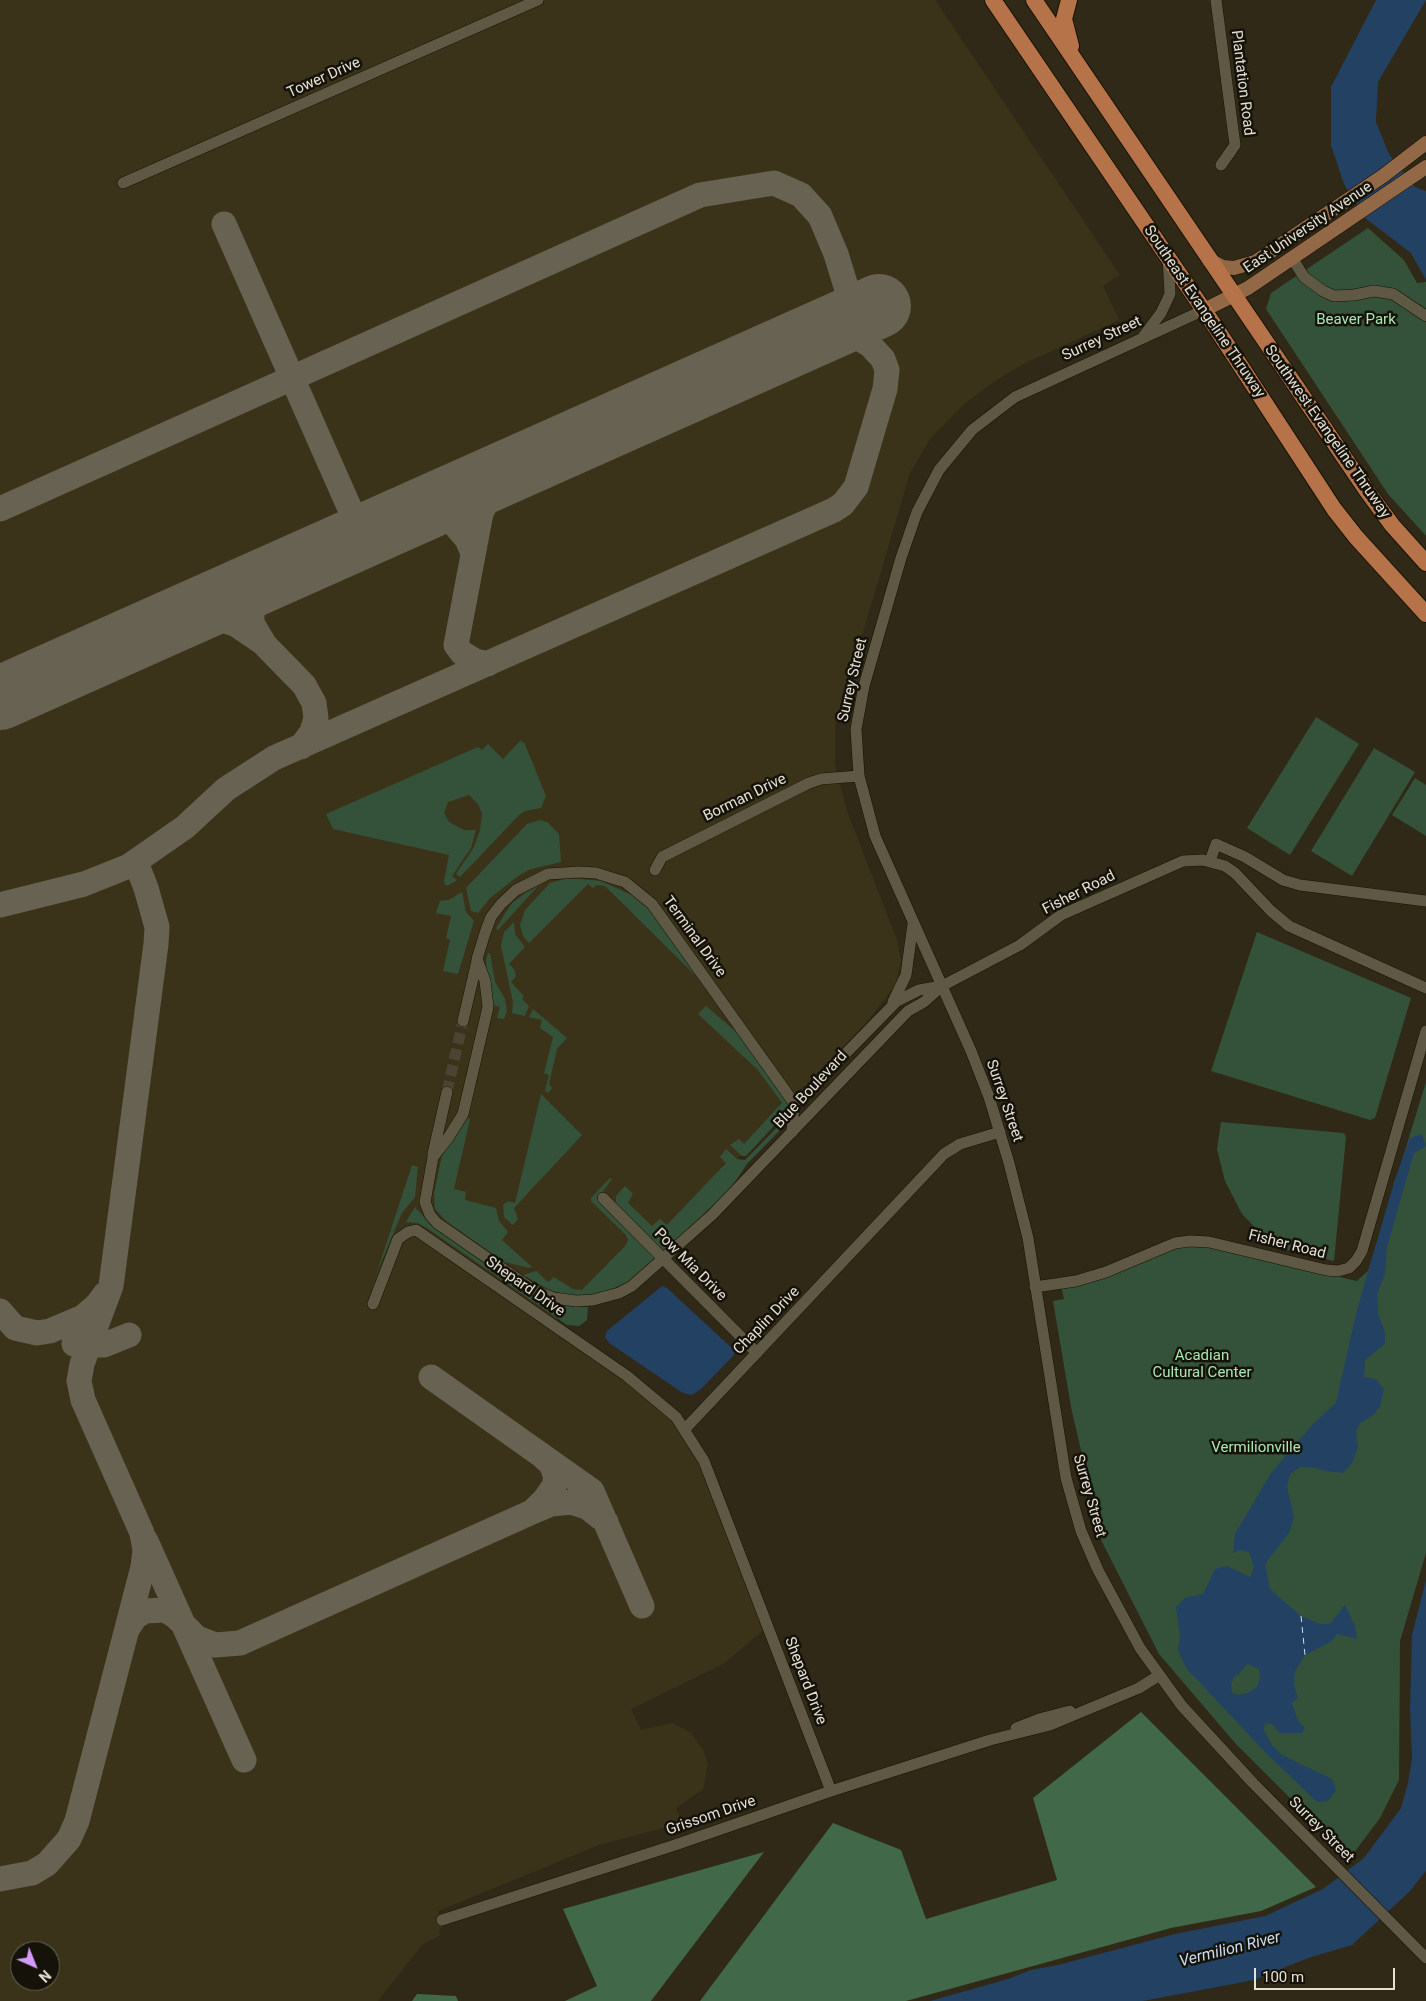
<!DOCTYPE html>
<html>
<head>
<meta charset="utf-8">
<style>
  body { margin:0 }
  #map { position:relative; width:1426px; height:2001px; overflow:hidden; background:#302917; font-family:Roboto,sans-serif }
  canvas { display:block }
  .north { position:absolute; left:10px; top:1941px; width:50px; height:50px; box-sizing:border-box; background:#15120a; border:1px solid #68645b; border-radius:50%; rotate:136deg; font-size:14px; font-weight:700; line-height:20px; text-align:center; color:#e4e0d4 }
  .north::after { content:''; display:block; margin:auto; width:18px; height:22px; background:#d39cfc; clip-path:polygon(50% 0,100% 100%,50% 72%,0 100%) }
  .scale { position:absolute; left:1254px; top:1968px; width:141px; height:22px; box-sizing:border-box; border:2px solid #e4e0d4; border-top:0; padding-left:6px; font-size:15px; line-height:18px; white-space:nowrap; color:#e4e0d4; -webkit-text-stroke:4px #15120a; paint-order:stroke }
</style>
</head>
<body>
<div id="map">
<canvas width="1426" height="2001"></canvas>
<div class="north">N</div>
<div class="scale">100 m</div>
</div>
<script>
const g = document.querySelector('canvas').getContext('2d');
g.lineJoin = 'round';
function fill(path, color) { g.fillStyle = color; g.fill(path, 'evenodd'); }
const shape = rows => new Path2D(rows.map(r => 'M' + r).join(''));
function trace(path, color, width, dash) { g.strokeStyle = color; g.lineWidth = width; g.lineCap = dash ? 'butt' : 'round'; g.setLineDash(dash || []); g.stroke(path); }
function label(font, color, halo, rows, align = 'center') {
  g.font = font + ' Roboto,sans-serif'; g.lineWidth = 5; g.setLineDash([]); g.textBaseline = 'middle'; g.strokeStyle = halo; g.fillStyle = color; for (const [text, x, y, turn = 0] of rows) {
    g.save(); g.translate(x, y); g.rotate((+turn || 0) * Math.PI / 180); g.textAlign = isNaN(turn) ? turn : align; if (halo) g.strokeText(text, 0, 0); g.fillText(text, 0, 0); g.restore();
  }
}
fill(shape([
  [0,0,935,0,1120,275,1103,286,1119,320,1021,365,992,383,964,404,930,439,910,473,835,727,835,764,847,811,897,940,901,961,896,984,867,1022,706,1192,640,1251,547,1327,648,1397,674,1422,691,1448,706,1477,764,1630,723,1664,631,1709,641,1730,673,1723,691,1733,704,1752,708,1765,703,1789,676,1808,682,1823,599,1845,438,1911,443,1924,439,1931,440,1935,422,1945,378,2001,0,2001],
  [20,1951,50,1951,50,1981,20,1981]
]), '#3b3319');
fill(shape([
  [1368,228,1404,260,1417,283,1426,282,1426,536,1388,494,1266,309,1271,293],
  [1316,717,1359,744,1290,855,1247,828],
  [521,740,522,743,524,742,546,796,541,808,525,811,519,815,460,877,456,874,474,847,480,830,482,814,478,804,469,795,448,802,444,813,449,822,464,830,476,830,471,848,452,876,457,880,449,885,445,885,444,881,449,855,333,829,326,814,478,747,482,750,488,744,503,759],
  [1374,748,1415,772,1352,876,1311,851],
  [1415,778,1426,785,1426,836,1392,815],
  [540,820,547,822,559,834,561,862,531,869,518,876,490,898,478,913,471,911,466,888,527,824],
  [569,878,601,881,638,898,646,904,699,979,605,886,597,885,593,888,588,884,529,943,523,936,520,925,525,910,550,883],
  [538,886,498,930,496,928,512,903,527,892],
  [462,892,466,912,474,921,458,974,443,971,450,940,446,938,451,916,436,913,440,901,449,900],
  [514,922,515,934,525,947,509,964,514,969,516,976,511,982,524,996,522,999,529,1006,525,1016,512,1013,513,1002,501,946,504,932],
  [1257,932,1411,998,1375,1118,1370,1120,1211,1071],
  [488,953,490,953,495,982,505,999,507,1011,504,1019,497,1018,500,1007,492,1005,486,961],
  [706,1006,741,1036,790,1105,786,1113,746,1156,742,1156,730,1145,739,1139,744,1144,782,1103,758,1070,698,1014],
  [533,1009,567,1038,557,1049,549,1084,552,1088,548,1093,545,1091,549,1075,544,1073,553,1037,540,1028,542,1020,529,1017],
  [1426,1082,1426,1553,1400,1641,1399,1780,1380,1818,1350,1858,1235,1743,1159,1654,1102,1542,1071,1407,1053,1301,1064,1299,1061,1286,1179,1247,1209,1246,1357,1281,1368,1271],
  [541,1094,582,1135,514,1208,518,1219,513,1225,504,1217,503,1205,508,1201,515,1203],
  [788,1116,789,1121,747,1164,730,1189,667,1249,661,1250,616,1205,616,1196,625,1186,633,1194,628,1203,652,1226,660,1219,667,1225,726,1163,720,1157,726,1149,737,1159,745,1160],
  [467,1118,470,1119,454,1189,466,1192,465,1200,496,1208,499,1221,508,1232,502,1240,532,1267,530,1268,504,1262,446,1221,435,1209,434,1194,442,1155],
  [1221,1122,1344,1133,1346,1137,1334,1261,1274,1247,1242,1214,1225,1181,1217,1149],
  [412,1165,418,1167,415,1197,402,1213,376,1275],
  [610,1178,612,1179,601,1194,656,1258,628,1282,610,1290,590,1295,571,1295,551,1291,523,1275,536,1271,548,1282,554,1277,573,1289,582,1290,626,1245,628,1240,626,1235,591,1201,591,1198],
  [415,1207,433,1227,531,1295,561,1306,588,1307,587,1320,579,1326,567,1325,427,1228,418,1223,406,1222]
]), '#345239');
fill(shape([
  [1141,1712,1316,1887,1261,1911,1171,1928,906,2001,700,2001,833,1823,901,1850,926,1919,1057,1880,1033,1798],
  [764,1852,651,2001,565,2001,597,1986,563,1909],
  [417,1994,456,1996,458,2001,412,2001]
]), '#416848');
fill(shape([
  [1376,0,1426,0,1378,82,1376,122,1389,154,1415,187,1426,191,1426,280,1411,253,1365,218,1344,184,1331,145,1331,87],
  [1422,1134,1426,1146,1414,1153,1387,1247,1385,1274,1377,1294,1378,1314,1385,1332,1385,1344,1365,1360,1364,1377,1376,1379,1384,1389,1380,1407,1372,1416,1360,1423,1356,1432,1358,1448,1352,1463,1343,1473,1325,1471,1312,1467,1300,1467,1290,1474,1287,1487,1294,1517,1290,1531,1265,1564,1270,1589,1301,1616,1320,1624,1330,1624,1345,1605,1355,1626,1357,1639,1337,1634,1332,1641,1305,1655,1295,1671,1294,1685,1298,1698,1292,1703,1298,1721,1305,1728,1302,1733,1280,1733,1272,1724,1265,1723,1264,1731,1272,1745,1282,1755,1332,1779,1336,1790,1328,1801,1317,1802,1267,1754,1187,1669,1178,1651,1180,1635,1176,1607,1185,1598,1203,1594,1215,1569,1227,1566,1250,1577,1254,1567,1249,1552,1241,1550,1233,1553,1235,1534,1271,1473,1314,1423,1336,1403,1357,1310,1395,1179,1410,1138],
  [1247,1664,1259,1669,1260,1678,1257,1687,1248,1693,1238,1695,1232,1693,1231,1685,1234,1677,1239,1674],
  [662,1286,667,1288,735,1351,733,1356,701,1389,692,1395,683,1393,609,1343,605,1337,607,1331],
  [1426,1580,1426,1871,1409,1892,1352,1945,1308,1958,1254,1980,1143,2001,930,2001,1008,1979,1031,1970,1058,1965,1175,1934,1265,1916,1323,1889,1364,1858,1401,1808,1408,1783,1412,1758,1410,1710,1412,1635]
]), '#234162');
trace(shape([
  [1301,1616,1305,1655]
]), '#c8dcf4', 1, [6, 5]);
trace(shape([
  [224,224,362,536],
  [0,509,700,195,774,183,801,195,820,216,836,254,848,293,837,325,870,345,883,359,887,370,885,389,856,487,843,504,834,510,274,758,226,789,185,827,129,866,84,884,0,905],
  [413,513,433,514,448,517,467,539,473,553,472,561],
  [178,618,216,618,235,624,263,643,304,685,314,703,316,718,312,732,301,747],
  [265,645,252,623,252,607,259,590,271,577],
  [488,664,475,661,462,653,456,645,481,513,495,486,513,469],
  [0,1311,15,1328,37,1333,50,1331,83,1317,97,1305,105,1294],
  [74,1344,104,1345,129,1335],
  [431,1377,592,1491,642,1606],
  [532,1512,551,1504,571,1502,587,1507,606,1522],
  [146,1541,244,1760],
  [128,1628,135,1617,145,1611,165,1610,175,1616,197,1638,215,1645,240,1643,532,1512,545,1499,554,1486,556,1478,552,1465,540,1454],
  [0,1879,32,1873,47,1864,69,1839,77,1821,143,1567,145,1550,142,1533,83,1400,79,1381,82,1364,111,1286,156,944,157,927,146,888,139,870,129,866]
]), '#686252', 25);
trace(shape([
  [0,698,879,306]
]), '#686252', 64);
trace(shape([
  [447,1092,463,1021]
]), '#4b4433', 11, [11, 5.5]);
const minor = shape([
  [1216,0,1235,145,1221,165],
  [123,183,538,0],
  [1292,258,1304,277,1323,291,1334,296,1354,295,1374,291,1393,294,1426,316],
  [1204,310,1015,397,972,430,939,470,917,512,901,558,864,686,856,729,859,776,875,836,971,1051,989,1097,1009,1163,1028,1238,1066,1478,1081,1531,1098,1570,1140,1648,1182,1706,1253,1783,1426,1958],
  [1143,337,1161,313,1170,294,1168,258],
  [1210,861,1216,844,1245,857,1283,880,1300,885,1426,901],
  [655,870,662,857,809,783,821,779,859,776],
  [893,1002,906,975,913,924],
  [463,1021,477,961],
  [794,1103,810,1090,897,1001,919,990,942,986],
  [792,1132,794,1103,652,904,625,882,615,879,596,873,579,872,548,874,516,890,501,904,491,917,485,933,477,959,485,981,488,1007,463,1114,448,1138,433,1157,425,1202,430,1215,437,1223,532,1289,554,1298,576,1301,593,1300,619,1293,632,1286,712,1215,908,1011,924,1002,942,986,1020,945,1061,915,1183,861,1203,860,1225,866,1235,873,1271,911,1289,926,1426,988],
  [433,1154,447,1092],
  [603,1198,757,1353],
  [1035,1287,1076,1281,1106,1272,1175,1243,1190,1241,1209,1242,1326,1270,1338,1271,1349,1268,1356,1261,1362,1251,1426,1031],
  [373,1304,398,1239,408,1232,416,1230,627,1376,676,1417,704,1461,831,1791],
  [685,1429,944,1154,960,1144,1000,1132],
  [1016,1728,1039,1719,1070,1711],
  [442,1920,675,1845,831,1791,990,1740,1050,1725,1139,1688,1158,1676]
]);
const major = shape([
  [1209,260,1223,267,1234,268,1255,262,1383,176,1426,143],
  [1204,310,1248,288,1426,167]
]);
const highway = shape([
  [993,0,1216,328,1334,509,1356,537,1426,614],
  [1034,0,1367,491,1392,525,1426,563],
  [1069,0,1064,19,1071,46]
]);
trace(minor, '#181202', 12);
trace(major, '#181202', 15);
trace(highway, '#181202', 18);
trace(minor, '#5f5844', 11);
trace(major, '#936847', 14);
trace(highway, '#b67349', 16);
label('15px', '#e4e0d4', '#15120a', [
  ["Tower Drive",324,78,-24],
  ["Plantation Road",1242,83,83],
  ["East University Avenue",1308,228,-34],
  ["Southeast Evangeline Thruway",1204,312,56],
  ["Surrey Street",1102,339,-25],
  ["Southwest Evangeline Thruway",1327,432,55],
  ["Surrey Street",853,680,-77],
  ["Borman Drive",745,798,-26],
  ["Fisher Road",1079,893,-27],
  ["Terminal Drive",694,937,54],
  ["Blue Boulevard",811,1090,-47],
  ["Surrey Street",1004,1101,71],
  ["Fisher Road",1287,1245,14],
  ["Pow Mia Drive",690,1265,45],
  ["Shepard Drive",525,1287,35],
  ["Chaplin Drive",767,1321,-46],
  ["Surrey Street",1089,1496,74],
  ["Shepard Drive",805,1681,69],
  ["Grissom Drive",711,1816,-19],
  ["Surrey Street",1321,1830,45]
]);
label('15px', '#a8e8b2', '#15120a', [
  ["Beaver Park",1356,320],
  ["Acadian",1202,1356],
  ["Cultural Center",1202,1373],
  ["Vermilionville",1256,1448]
]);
label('italic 16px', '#c8dcf4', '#15120a', [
  ["Vermilion River",1230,1950,-14]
]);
</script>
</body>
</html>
